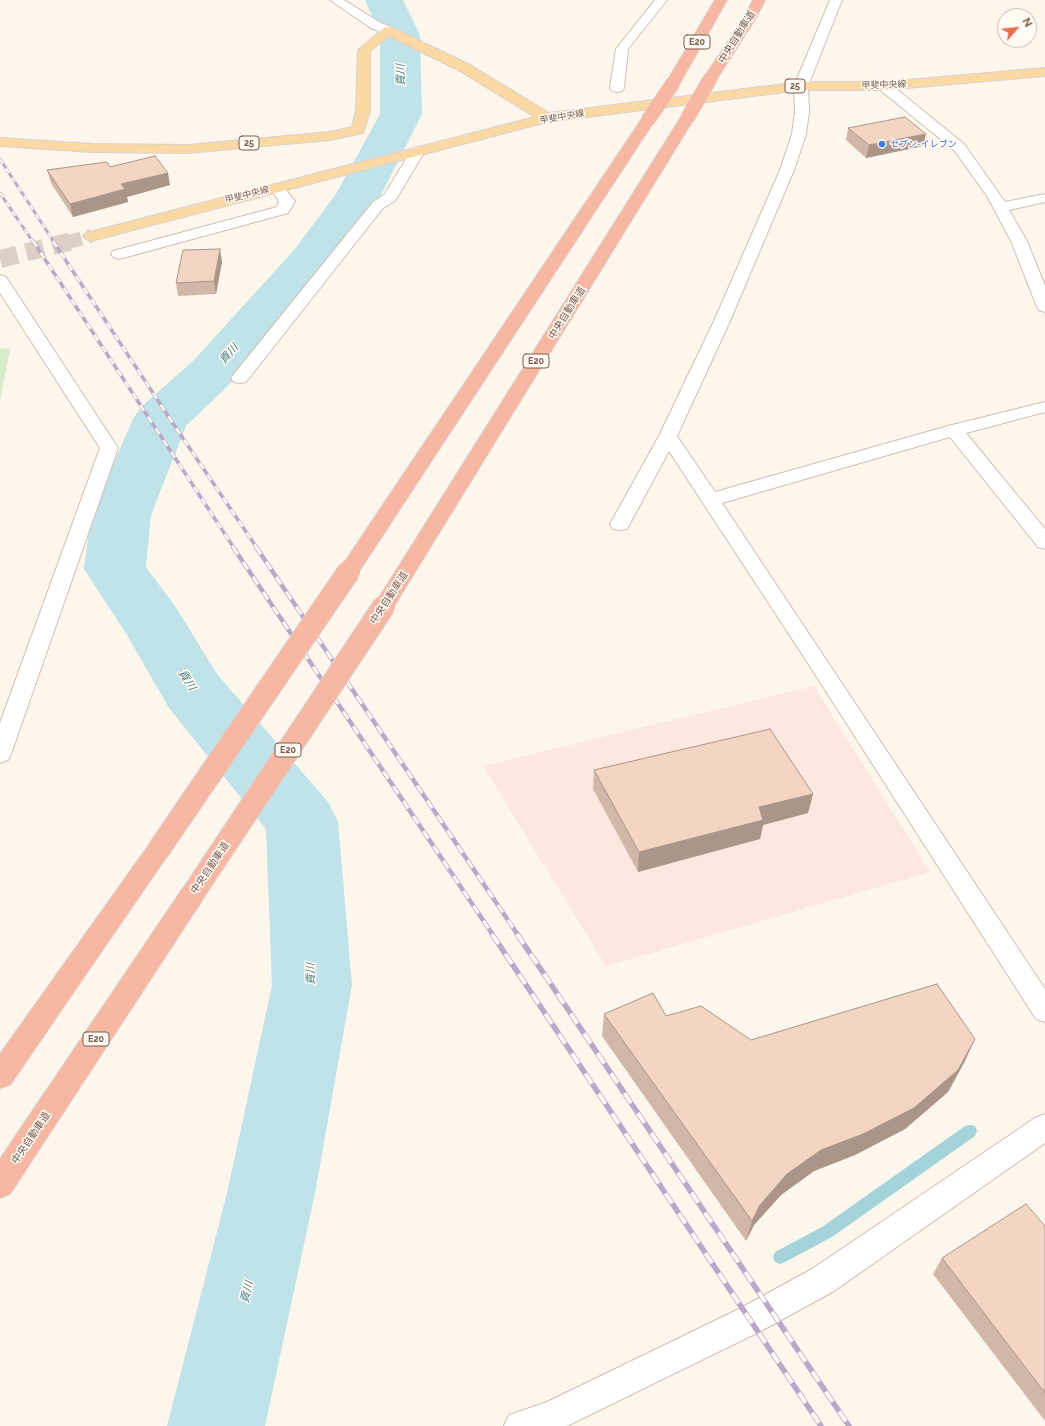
<!DOCTYPE html>
<html>
<head>
<meta charset="utf-8">
<style>
  body { margin:0 }
  #map { position:relative; width:1045px; height:1426px; overflow:hidden; background:#fdf6ec; font-family:Raleway,sans-serif }
  canvas { display:block }
  .north { position:absolute; left:997px; top:8px; width:40px; height:40px; box-sizing:border-box; background:#fffaf3; border:1px solid #cabbb1; border-radius:50%; rotate:62deg; font-size:11px; font-weight:700; line-height:16px; text-align:center; color:#7a5c4d }
  .north::after { content:''; display:block; margin:auto; width:14px; height:18px; background:#e76f51; clip-path:polygon(50% 0,100% 100%,50% 72%,0 100%) }
</style>
</head>
<body>
<div id="map">
<canvas width="1045" height="1426"></canvas>
<div class="north">N</div>
</div>
<script>
const g = document.querySelector('canvas').getContext('2d');
g.lineJoin = 'round';
function fill(path, color) { g.fillStyle = color; g.fill(path, 'evenodd'); }
const shape = rows => new Path2D(rows.map(r => 'M' + r).join(''));
function trace(path, color, width, dash) { g.strokeStyle = color; g.lineWidth = width; g.lineCap = dash ? 'butt' : 'round'; g.setLineDash(dash || []); g.stroke(path); }
function label(font, color, halo, rows, align = 'center') {
  g.font = font + ' Raleway,"Noto Sans JP",sans-serif'; g.lineWidth = 3; g.setLineDash([]); g.textBaseline = 'middle'; g.strokeStyle = halo; g.fillStyle = color; for (const [text, x, y, turn = 0] of rows) {
    g.save(); g.translate(x, y); g.rotate((+turn || 0) * Math.PI / 180); g.textAlign = isNaN(turn) ? turn : align; if (halo) g.strokeText(text, 0, 0); g.fillText(text, 0, 0); g.restore();
  }
}
fill(shape([
  [814,686,930,872,606,966,483,766]
]), '#fde8e0');
fill(shape([
  [0,348,10,349,0,402]
]), '#d8ecc9');
fill(shape([
  [970,1125,975,1126,977,1131,975,1136,832,1237,785,1262,780,1264,775,1262,773,1257,775,1252,822,1227,965,1126,970,1125]
]), '#a5d3da');
fill(shape([
  [365,0,403,0,420,35,422,114,380,197,328,270,232,382,186,426,151,515,146,567,175,606,217,674,328,802,338,822,352,985,315,1193,265,1426,167,1426,227,1193,272,985,266,829,169,708,127,635,84,569,91,515,133,419,141,407,194,360,294,250,336,194,380,114,380,35,365,0]
]), '#bfe3e8');
trace(shape([
  [68,242,91,236]
]), '#dcd0c4', 14, [14, 7]);
trace(shape([
  [0,259,72,241]
]), '#dcd0c4', 18, [18, 9]);
const minor = shape([
  [330,0,344,0,379,22,393,28,395,31,393,34,389,35,371,28,330,0],
  [655,0,667,0,628,49,624,88,622,91,617,92,612,91,610,88,616,49,655,0],
  [830,0,842,0,808,86,809,112,806,134,794,170,730,321,677,436,715,492,948,426,1045,402,1045,412,966,433,1045,529,1045,549,1038,547,950,437,722,503,1045,989,1045,1022,1036,1019,804,657,669,451,627,529,620,530,613,529,610,524,659,436,714,321,780,170,792,134,795,112,794,86,830,0],
  [884,82,889,83,964,144,1005,202,1045,194,1045,202,1009,210,1027,241,1045,286,1045,312,1039,310,1037,307,1011,241,987,196,954,150,879,89,877,86,879,83,884,82],
  [418,147,423,148,425,151,395,201,383,208,246,382,240,383,234,382,231,378,234,374,373,202,384,195,413,148,418,147],
  [277,184,282,185,295,201,288,213,119,259,113,257,111,254,113,251,277,207,279,201,270,188,272,185,277,184],
  [0,275,6,277,8,280,118,448,11,754,8,760,0,763,0,723,100,448,0,293,0,275],
  [1045,1114,1045,1143,834,1291,761,1331,567,1426,504,1426,509,1415,547,1402,739,1309,812,1269,1035,1118,1045,1114]
]);
const major = shape([
  [388,27,393,28,470,65,549,113,801,82,884,82,1045,68,1045,76,884,90,801,90,547,122,91,241,86,239,83,236,86,233,535,117,460,71,389,36,370,51,370,111,363,133,330,140,188,153,92,152,0,146,0,138,92,144,188,145,330,132,352,127,356,111,358,50,384,28,388,27]
]);
const highway = shape([
  [715,0,727,0,680,83,678,86,668,86,666,83,715,0],
  [753,0,765,0,757,16,715,82,705,82,703,79,745,16,753,0],
  [688,113,693,114,695,117,391,611,384,613,377,611,374,606,377,601,681,117,683,114,688,113],
  [648,116,653,117,655,120,356,576,349,578,342,576,339,571,342,566,641,120,643,117,648,116],
  [159,839,167,842,171,849,167,856,10,1085,0,1088,0,1054,151,842,159,839],
  [192,885,201,888,204,895,201,902,10,1194,0,1198,0,1159,183,888,192,885]
]);
trace(minor, '#d1beb0', 2);
trace(major, '#dad1cd', 2);
trace(highway, '#dad1cd', 2);
fill(minor, '#fff');
fill(major, '#fbd9a5');
fill(highway, '#f7b7a3');
const railFar3 = shape([
  [0,159,54,242],
  [0,193,33,242]
]);
const railFar2 = shape([
  [33,241,234,548],
  [53,241,178,431,257,548]
]);
const railFar1 = shape([
  [233,547,493,935],
  [256,547,518,935]
]);
const rail = shape([
  [492,934,821,1426],
  [517,934,849,1426]
]);
trace(railFar3, '#b9a8c9', 3);
trace(railFar2, '#b9a8c9', 3.5);
trace(railFar1, '#b9a8c9', 4.5);
trace(rail, '#b9a8c9', 5.5);
trace(railFar3, '#fffaf3', 2, [5.5]);
trace(railFar2, '#fffaf3', 2.5, [7]);
trace(railFar1, '#fffaf3', 3, [9]);
trace(rail, '#fffaf3', 4, [12]);
const highwayBridgeFar1 = shape([
  [688,117,710,79],
  [648,120,673,83]
]);
const highwayBridge = shape([
  [159,849,349,571],
  [192,895,384,606]
]);
trace(highwayBridgeFar1, '#dad1cd', 15, []);
trace(highwayBridge, '#dad1cd', 24, []);
trace(highwayBridgeFar1, '#f7b7a3', 14);
trace(highwayBridge, '#f7b7a3', 22);
fill(shape([
  [848,128,926,134,923,146,866,158,846,140],
  [110,167,170,185,127,197,128,202,73,217,51,183,47,170],
  [222,262,216,294,178,296,176,283],
  [594,770,813,794,808,813,763,825,760,839,638,872,593,789],
  [604,1014,751,1040,965,1061,948,1092,905,1129,855,1155,814,1171,781,1195,754,1225,746,1241,602,1036],
  [1045,1226,1045,1421,933,1274,942,1258]
]), '#d1b7a8');
fill(shape([
  [926,134,923,146,866,158,869,145],
  [168,173,170,185,127,197,128,202,73,217,70,204,121,184],
  [220,249,222,262,216,294,214,281],
  [813,794,808,813,763,825,760,839,638,872,639,852,759,807],
  [975,1039,965,1061,948,1092,905,1129,855,1155,814,1171,781,1195,754,1225,746,1241,752,1221,760,1205,787,1174]
]), '#aa9588');
const building = shape([
  [905,117,926,134,869,145,848,128,905,117],
  [155,156,168,173,121,184,125,189,70,204,47,170,107,162,110,167,155,156],
  [220,249,214,281,176,283,183,250,220,249],
  [770,729,813,794,759,807,763,820,639,852,594,770,770,729],
  [937,984,975,1039,958,1070,914,1108,863,1134,821,1150,787,1174,760,1205,752,1221,604,1014,653,993,666,1016,701,1006,751,1040,937,984],
  [1026,1204,1045,1226,1045,1393,942,1258,1026,1204]
]);
fill(building, '#f3d5c3');
trace(building, '#aa9588', 1);
for (const [x, y, r, color] of [
  [882,144,4,"#3f7fe0"]
]) { const dot = new Path2D(); dot.arc(x, y, r, 0, 2 * Math.PI); g.fillStyle = color; g.fill(dot); trace(dot, '#fffaf3', 1.5); }
for (const [x, y, w] of [
  [697,42,26],
  [795,86,20],
  [249,143,20],
  [536,361,26],
  [288,750,26],
  [96,1039,26]
]) { const box = new Path2D(); box.roundRect(x - w / 2, y - 7, w, 14, 3); g.fillStyle = '#fffaf3'; g.fill(box); trace(box, '#7a5c4d', 1); }
label('bold 9px', '#7a5c4d', null, [
  ["E20",697,42],
  ["25",795,86],
  ["25",249,143],
  ["E20",536,361],
  ["E20",288,750],
  ["E20",96,1039]
]);
label('9px', '#7a5c4d', '#fffaf3', [
  ["甲斐中央線",884,85,-2],
  ["甲斐中央線",562,117,-10],
  ["甲斐中央線",247,195,-14]
]);
label('9px', '#366cbe', '#fffaf3', [
  ["セブン-イレブン",890,144]
], 'left');
label('10px', '#7a5c4d', '#fffaf3', [
  ["中央自動車道",737,37,-58],
  ["中央自動車道",567,313,-58],
  ["中央自動車道",389,598,-57],
  ["中央自動車道",210,868,-56],
  ["中央自動車道",31,1138,-56]
]);
label('italic 11px', '#437c86', '#fffaf3', [
  ["貢川",401,75,-91],
  ["貢川",229,354,-49],
  ["貢川",187,680,58],
  ["貢川",311,974,-91],
  ["貢川",247,1292,-77]
]);
</script>
</body>
</html>
